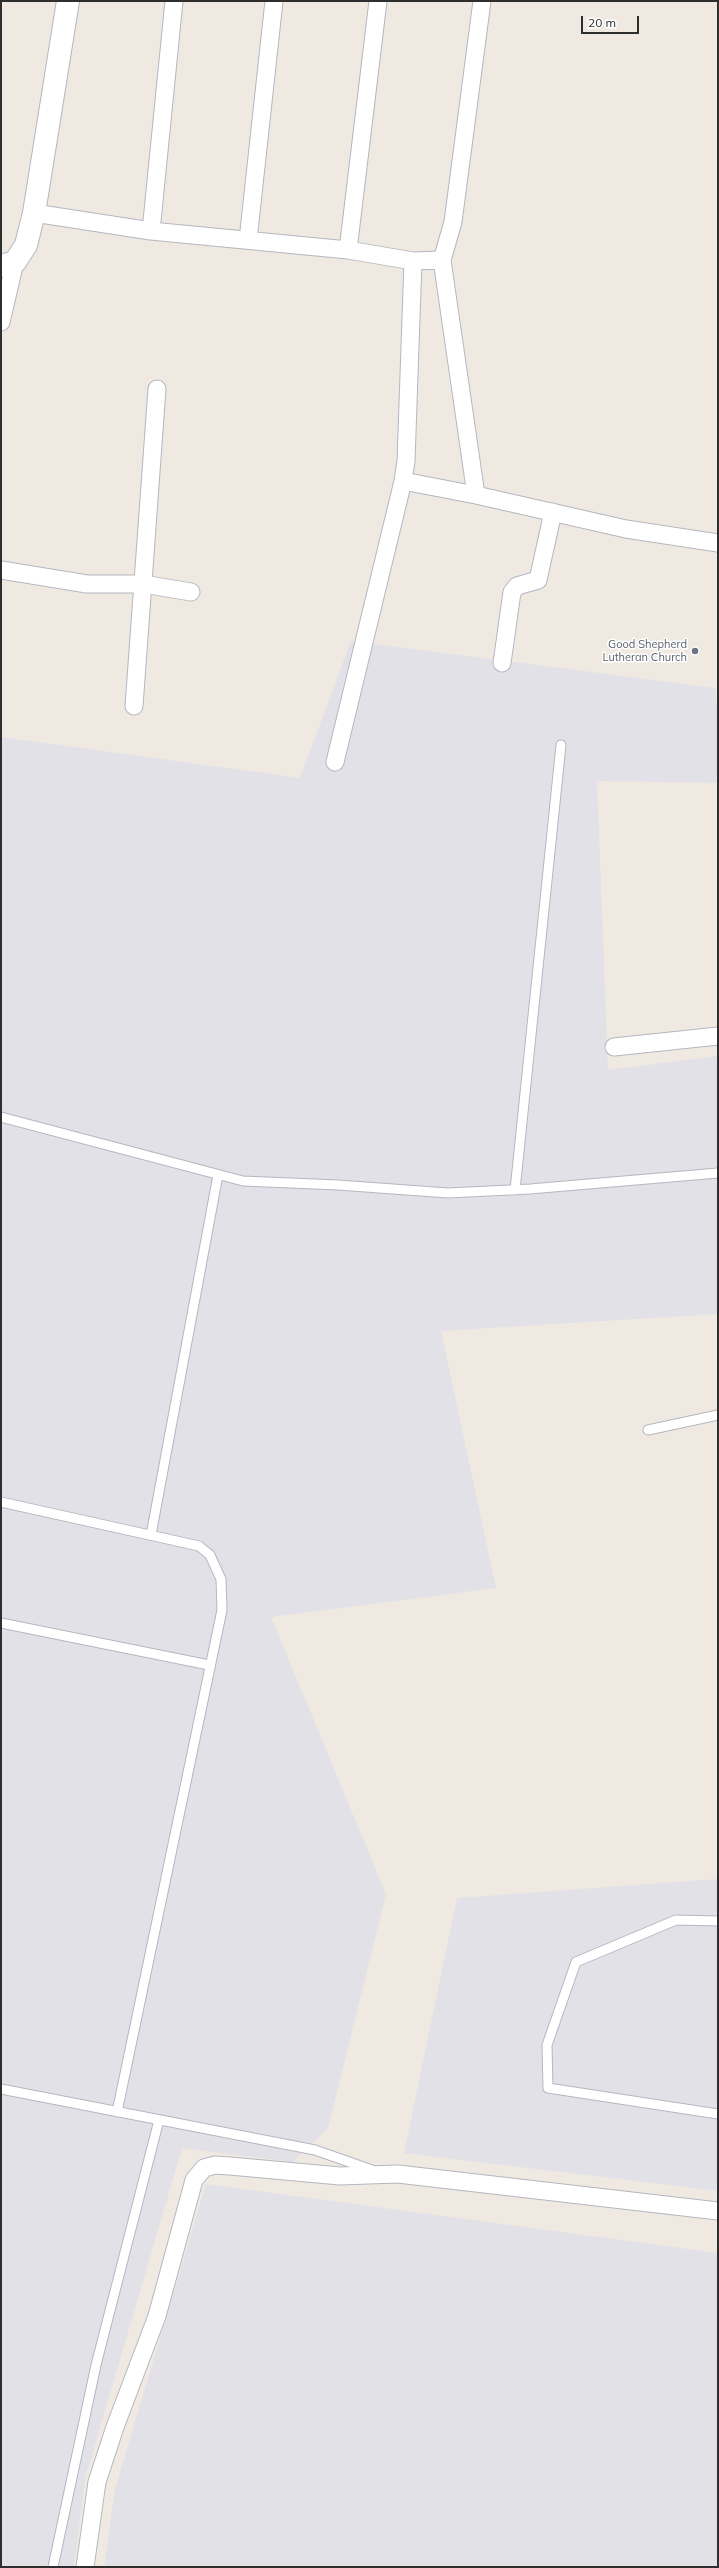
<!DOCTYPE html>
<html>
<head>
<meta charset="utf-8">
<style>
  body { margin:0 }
  #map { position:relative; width:719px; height:2568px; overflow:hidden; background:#efe9e1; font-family:Mulish,sans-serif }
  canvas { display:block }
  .frame { position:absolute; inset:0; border:2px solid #2e2e2e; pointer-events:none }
  .scale { position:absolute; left:581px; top:16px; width:58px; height:18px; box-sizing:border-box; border:2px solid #2e2e2e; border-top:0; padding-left:5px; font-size:12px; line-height:14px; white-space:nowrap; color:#2e2e2e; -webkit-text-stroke:3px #fff; paint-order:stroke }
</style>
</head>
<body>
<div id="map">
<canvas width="719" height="2568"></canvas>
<div class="frame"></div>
<div class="scale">20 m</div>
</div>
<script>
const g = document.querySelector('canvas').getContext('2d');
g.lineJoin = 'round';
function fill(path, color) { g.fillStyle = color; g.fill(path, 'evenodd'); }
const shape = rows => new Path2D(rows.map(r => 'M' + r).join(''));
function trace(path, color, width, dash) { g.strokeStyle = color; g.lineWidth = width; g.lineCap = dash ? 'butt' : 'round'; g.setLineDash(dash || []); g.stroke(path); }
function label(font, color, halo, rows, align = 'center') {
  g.font = font + ' Mulish,sans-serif'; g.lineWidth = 3; g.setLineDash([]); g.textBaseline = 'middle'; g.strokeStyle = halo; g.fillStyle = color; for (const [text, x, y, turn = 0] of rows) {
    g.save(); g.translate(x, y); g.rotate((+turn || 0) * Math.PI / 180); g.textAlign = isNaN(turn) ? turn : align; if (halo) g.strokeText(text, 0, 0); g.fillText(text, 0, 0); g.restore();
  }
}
fill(shape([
  [351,641,715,688,718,714,718,783,597,781,608,1070,718,1056,718,1314,441,1331,496,1588,271,1617,386,1894,328,2128,293,2162,182,2148,85,2479,74,2567,1,2567,1,737,300,778],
  [718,1879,718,2191,404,2153,457,1898],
  [206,2184,718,2253,718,2567,104,2567,115,2489]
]), '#e3e1e8');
const lane = shape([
  [1,1117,243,1181,338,1185,448,1193,530,1189,718,1173],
  [515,1190,561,745],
  [648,1430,718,1415],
  [1,1502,199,1546,210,1555,221,1579,222,1610,117,2112],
  [151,1535,218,1175],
  [1,1623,209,1665],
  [718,1921,676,1920,576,1962,547,2045,548,2088,718,2114],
  [1,2089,315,2150,372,2170],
  [53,2567,96,2365,159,2120]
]);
const street = shape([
  [34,213,151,231,348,250,413,261,442,260,453,222,482,1],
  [151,231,174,1],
  [248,240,274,1],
  [348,250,378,1],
  [442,260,476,495],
  [1,322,15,262],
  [403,481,476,495,626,529,718,543],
  [1,570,87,584,143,584,191,592],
  [502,663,512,592,517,586,538,580,553,512],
  [134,706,157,389],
  [335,762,403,481,406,461,413,261],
  [614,1047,718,1036],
  [85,2567,97,2482,115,2427,157,2316,194,2180,204,2168,215,2165,230,2166,340,2176,398,2174,718,2211]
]);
const secondary = shape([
  [1,266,15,262,26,245,34,213,68,1]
]);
trace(lane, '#b4b7c1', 11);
trace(street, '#b4b7c1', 19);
trace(secondary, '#b4b7c1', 24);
trace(lane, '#fff', 9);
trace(street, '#fff', 17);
trace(secondary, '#fff', 22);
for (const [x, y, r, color] of [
  [695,651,4,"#6b7280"]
]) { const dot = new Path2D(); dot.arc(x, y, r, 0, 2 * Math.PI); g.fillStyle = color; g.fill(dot); trace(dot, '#fff', 1.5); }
label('11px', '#5b616d', '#fff', [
  ["Good Shepherd",687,645],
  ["Lutheran Church",687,658]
], 'right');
</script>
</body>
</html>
